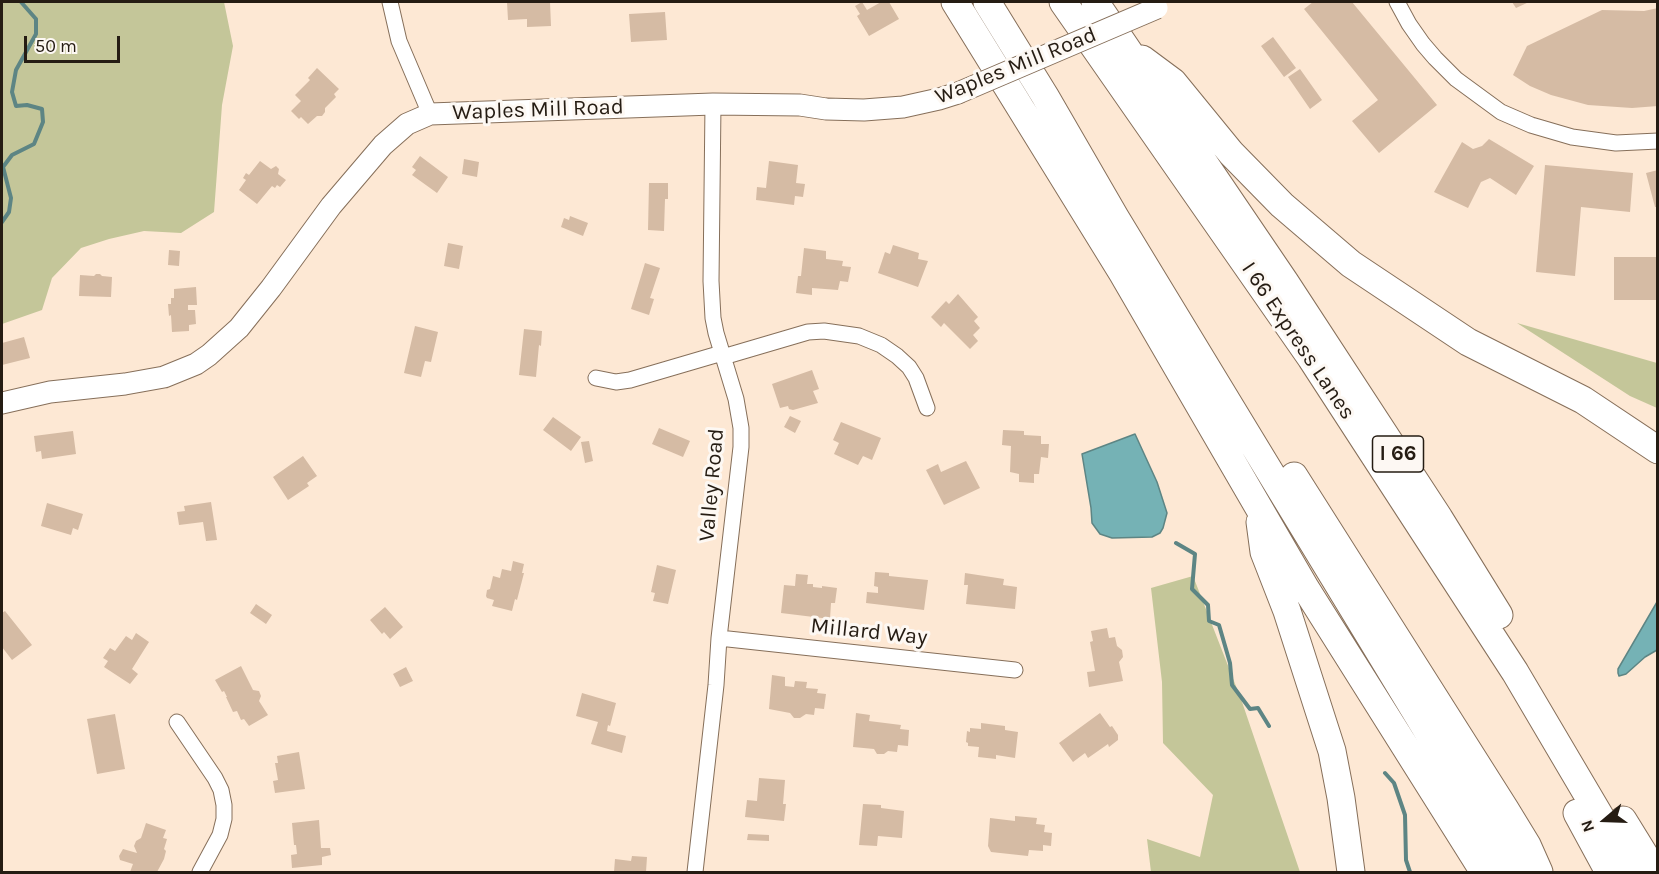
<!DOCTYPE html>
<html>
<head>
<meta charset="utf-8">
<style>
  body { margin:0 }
  #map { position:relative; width:1659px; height:874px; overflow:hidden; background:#fde8d4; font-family:Karla,sans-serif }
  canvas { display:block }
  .frame { position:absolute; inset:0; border:3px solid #251c13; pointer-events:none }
  .north { position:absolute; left:1575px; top:790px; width:60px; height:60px; -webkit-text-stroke:4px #fdf8f3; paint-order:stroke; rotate:251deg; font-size:16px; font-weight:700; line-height:24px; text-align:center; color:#251c13 }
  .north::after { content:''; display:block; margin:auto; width:21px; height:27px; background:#251c13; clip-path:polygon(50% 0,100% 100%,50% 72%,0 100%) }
  .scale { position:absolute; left:24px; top:36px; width:96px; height:27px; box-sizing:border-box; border:3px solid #251c13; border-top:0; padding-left:8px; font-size:18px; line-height:21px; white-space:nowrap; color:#251c13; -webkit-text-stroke:4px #fdf8f3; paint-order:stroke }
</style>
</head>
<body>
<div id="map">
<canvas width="1659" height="874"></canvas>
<div class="frame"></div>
<div class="north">N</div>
<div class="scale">50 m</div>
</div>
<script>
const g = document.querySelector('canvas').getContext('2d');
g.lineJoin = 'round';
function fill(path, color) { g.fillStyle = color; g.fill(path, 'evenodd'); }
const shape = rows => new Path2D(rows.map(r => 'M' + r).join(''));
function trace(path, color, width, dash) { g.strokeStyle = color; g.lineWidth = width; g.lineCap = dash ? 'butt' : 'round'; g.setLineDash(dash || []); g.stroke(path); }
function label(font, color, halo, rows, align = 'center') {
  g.font = font + ' Karla,sans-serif'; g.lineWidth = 6; g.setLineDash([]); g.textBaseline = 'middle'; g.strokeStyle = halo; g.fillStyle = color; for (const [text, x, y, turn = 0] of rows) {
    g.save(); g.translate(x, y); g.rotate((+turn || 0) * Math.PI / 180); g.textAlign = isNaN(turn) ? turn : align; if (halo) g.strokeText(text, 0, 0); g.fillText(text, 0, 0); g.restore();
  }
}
fill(shape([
  [2,2,224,2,233,46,222,105,214,212,181,233,144,231,109,239,81,248,52,278,42,310,2,324],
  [1517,323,1657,363,1657,408,1630,396],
  [1193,576,1241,699,1300,872,1151,872,1147,839,1200,857,1213,795,1163,743,1162,682,1151,588]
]), '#c4c699');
const water = shape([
  [1135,434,1157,482,1167,513,1163,528,1160,533,1152,537,1112,538,1100,534,1092,523,1091,508,1082,454,1135,434],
  [1657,602,1657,650,1645,657,1626,674,1619,676,1618,673,1618,669,1657,602]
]);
fill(water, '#75b2b5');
trace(water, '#5d8584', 1.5);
trace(shape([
  [2,222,9,212,11,198,3,167,12,155,34,144,43,122,42,109,27,105,16,106,12,92,16,70,36,34,36,19,21,2],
  [1176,543,1195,554,1192,589,1208,605,1209,621,1219,625,1230,663,1232,685,1250,709,1258,708,1269,726],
  [1385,773,1394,783,1405,815,1406,860,1410,872]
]), '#5d8584', 4);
fill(shape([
  [507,2,550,2,551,26,527,27,527,19,508,20],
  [862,2,867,10,881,2,889,2,899,19,869,36,857,16,860,14,855,6],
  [1313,2,1352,2,1437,105,1379,153,1352,121,1378,100,1304,9],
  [1512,2,1529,2,1516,8],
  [1658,8,1658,106,1632,108,1588,105,1551,95,1530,86,1513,75,1527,46,1602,10,1644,11],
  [665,12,667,40,631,42,629,14],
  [1273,37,1296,68,1284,77,1261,46],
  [317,68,339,89,334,94,336,97,325,108,325,112,322,116,317,116,308,124,301,117,299,119,291,111,301,101,295,95,310,80,308,78],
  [1300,69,1322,100,1310,109,1288,77],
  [1489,139,1534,166,1516,195,1490,178,1481,182,1468,208,1434,192,1462,142,1473,149,1482,146],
  [420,156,448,177,437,193,412,175,416,170,412,167],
  [464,159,479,162,477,177,462,174],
  [260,161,271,169,276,166,279,169,278,174,286,180,280,187,277,185,275,188,272,186,257,204,239,190,246,180,243,178,246,173,249,175],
  [769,161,798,165,796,183,805,184,803,197,795,196,794,205,756,200,757,187,766,188],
  [1545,165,1633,173,1630,212,1581,207,1575,276,1536,272],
  [1658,170,1658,207,1655,207,1646,173],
  [649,183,668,183,668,199,665,199,664,231,648,230],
  [570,216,588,223,583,236,561,227,564,218,569,220],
  [448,243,463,246,459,269,444,266],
  [893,245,919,253,918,259,928,261,918,287,878,273,885,252,890,254],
  [804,248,826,251,826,259,843,261,842,266,851,267,848,282,840,281,838,290,812,288,812,295,796,293,798,276,801,276],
  [169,250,180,251,179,266,168,265],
  [1614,257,1658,257,1658,300,1614,300],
  [645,263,660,268,650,298,654,299,649,315,631,309],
  [96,274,100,274,102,276,112,277,111,297,79,296,80,275,94,276],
  [196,287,197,305,188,305,188,310,195,310,196,324,189,325,189,331,172,332,171,315,169,316,168,304,171,304,171,298,174,298,174,289],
  [958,294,978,317,974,321,980,328,973,335,978,341,970,349,944,323,941,327,931,317,946,301,949,304],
  [415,326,438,332,431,362,425,361,421,377,404,373],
  [524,329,542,331,541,346,539,345,536,377,519,375],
  [24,337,30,358,2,365,2,343],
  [812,370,819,389,813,391,818,403,793,410,789,409,788,406,780,408,772,384],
  [790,416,801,421,795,433,784,427],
  [553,417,581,437,571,451,543,430],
  [841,422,881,438,872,460,863,456,858,465,834,454,839,443,833,440],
  [659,428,690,441,683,457,652,444],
  [1003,430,1024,431,1024,435,1041,436,1041,444,1049,444,1048,458,1041,457,1039,474,1034,474,1034,483,1019,482,1019,474,1010,472,1011,446,1002,445],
  [73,431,76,454,42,459,41,451,36,452,34,436],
  [589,441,593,461,585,463,581,442],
  [303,456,317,476,307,483,309,486,288,500,273,477],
  [966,461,980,488,944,505,926,470,938,464,941,472],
  [211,502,217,540,206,541,203,522,179,525,177,512,185,511,184,506],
  [47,503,83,514,78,530,73,528,71,535,41,526],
  [513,561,524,564,522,573,524,573,517,600,515,599,512,611,492,606,494,600,487,598,486,596,487,590,490,589,493,576,500,578,502,569,511,571],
  [657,565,676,570,668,604,653,601,655,593,651,592],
  [875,572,889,573,889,576,928,580,924,610,866,603,867,592,878,593,878,587,874,586],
  [965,573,1004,579,1003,585,1017,587,1015,609,966,604,968,585,964,585],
  [796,574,808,575,807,584,813,584,813,587,822,588,822,586,837,588,835,603,831,603,830,619,781,613,784,585,795,586],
  [256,604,272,615,266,624,250,613],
  [385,607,403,627,390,639,384,632,382,634,370,620],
  [5,611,32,645,12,660,2,647,2,613],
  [1107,628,1109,638,1115,637,1117,646,1122,650,1123,657,1119,662,1123,681,1089,687,1087,672,1095,671,1090,642,1093,641,1091,631],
  [136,633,149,642,132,669,138,674,130,684,104,667,108,661,103,658,110,648,115,651,126,636,132,640],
  [241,666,253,690,259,691,261,696,259,701,268,715,249,726,244,719,241,720,237,711,233,712,226,697,227,697,224,691,222,692,215,680],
  [406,667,413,681,400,687,393,674],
  [772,675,785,677,785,686,794,687,795,681,807,682,806,688,818,689,817,693,826,694,824,709,815,708,814,715,806,714,800,718,794,718,790,713,769,709],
  [582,693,616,703,610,726,608,725,607,731,626,736,622,753,591,744,598,722,576,716],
  [856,713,870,715,869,721,901,725,900,729,909,730,908,746,898,745,897,752,888,751,884,754,877,754,874,749,853,747],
  [1100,713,1110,727,1112,726,1118,735,1118,740,1109,747,1108,744,1088,758,1085,753,1073,762,1059,743],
  [115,714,125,769,97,774,87,719],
  [981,723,1005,726,1005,730,1018,732,1015,758,996,755,996,759,978,757,979,747,968,746,968,743,966,742,967,731,970,732,970,728,981,729],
  [299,752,305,789,275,793,273,781,278,780,275,763,278,763,277,756],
  [759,778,785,780,783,804,786,804,784,821,745,817,747,800,757,801],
  [863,804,881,805,881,808,904,811,902,838,878,836,877,846,859,845],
  [1015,816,1037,818,1036,824,1045,825,1044,832,1052,833,1051,846,1043,845,1043,851,1029,850,1028,856,991,852,988,846,990,818,1015,821],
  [319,820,321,848,330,848,331,855,322,857,322,865,292,868,291,855,297,854,296,845,294,845,292,823],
  [146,823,166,830,163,838,167,839,164,849,166,851,164,859,157,872,130,872,133,864,120,860,119,856,123,849,137,853,134,846,136,841,141,838],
  [748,834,769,835,769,841,747,840],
  [632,856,647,857,646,872,614,872,615,859,631,861]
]), '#d5bba4');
const street = shape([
  [390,2,399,41,430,114],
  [1397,2,1409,24,1423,44,1435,58,1456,79,1501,112,1531,125,1572,137,1616,143,1658,141],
  [723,357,808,332,824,331,859,336,881,345,897,356,909,367,916,378,927,408],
  [596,378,616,382,630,380,722,353],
  [719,638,1015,670],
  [177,722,215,778,221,790,224,805,224,819,220,835,200,872],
  [695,872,716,685,719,638,741,447,741,428,736,399,716,333,713,318,711,281,713,104]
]);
const secondary = shape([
  [2,403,50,392,125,384,164,377,196,364,209,355,239,328,271,288,331,206,383,145,407,124,430,114,713,104,800,105,826,109,864,110,903,107,939,99,958,93]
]);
const highway = shape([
  [955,2,1123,274,1306,589,1484,872],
  [987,2,1045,96,1115,217,1513,872],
  [1063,2,1311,358,1515,672,1633,872],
  [1095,2,1285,282,1439,518,1499,615],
  [1142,59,1173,82,1231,153,1282,205,1351,264,1468,342,1583,400,1658,450],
  [1294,476,1505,809,1527,845,1539,872],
  [1260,522,1264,552,1287,611,1332,751,1341,798,1351,872],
  [1577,813,1609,872],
  [1623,820,1655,872]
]);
trace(street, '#866f5a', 17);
trace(secondary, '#866f5a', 23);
trace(highway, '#866f5a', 29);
trace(street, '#fff', 15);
trace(secondary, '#fff', 21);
trace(highway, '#fff', 27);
const secondaryBridge = shape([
  [958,93,1157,8]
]);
trace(secondaryBridge, '#866f5a', 23, []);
trace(secondaryBridge, '#fff', 21);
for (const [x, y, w] of [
  [1398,454,51]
]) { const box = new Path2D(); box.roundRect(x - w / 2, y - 18, w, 36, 4.5); g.fillStyle = '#fdf8f3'; g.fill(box); trace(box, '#251c13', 1.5); }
label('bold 21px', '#251c13', null, [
  ["I 66",1398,454]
]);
label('22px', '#251c13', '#fdf8f3', [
  ["Waples Mill Road",1016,66,-22],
  ["Waples Mill Road",538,110,-2],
  ["I 66 Express Lanes",1298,341,56],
  ["Valley Road",712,485,-85],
  ["Millard Way",869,632,6]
]);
</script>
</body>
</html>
